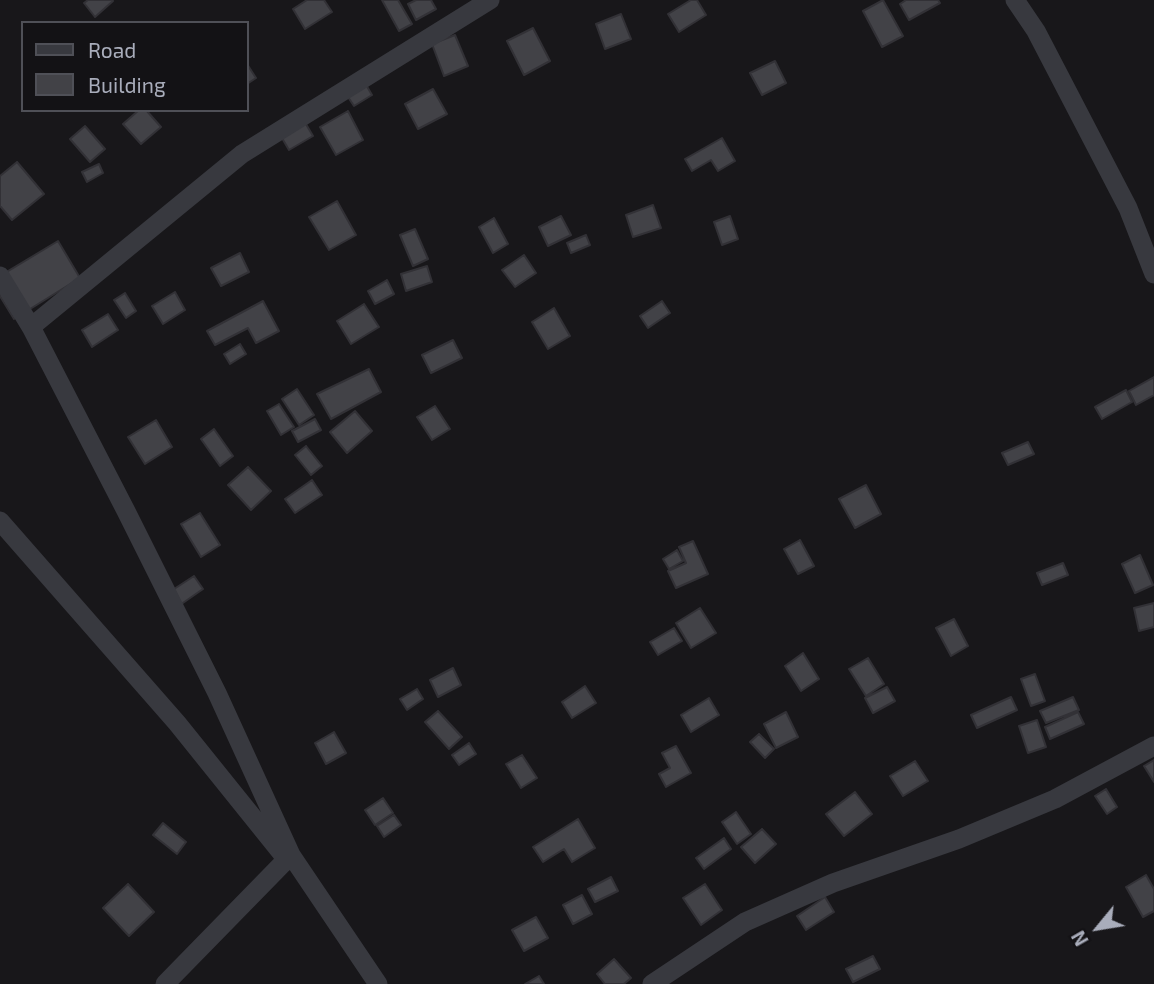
<!DOCTYPE html>
<html>
<head>
<meta charset="utf-8">
<style>
  body { margin:0 }
  #map { position:relative; width:1154px; height:984px; overflow:hidden; background:#18171a; font-family:"Exo 2",sans-serif }
  canvas { display:block }
  .legend { position:absolute; left:21px; top:21px; width:228px; height:91px; box-sizing:border-box; background:#131215; border:2px solid #4f5057; margin:0; padding:9px 12px; list-style:none; font-size:21px; color:#a9adbb }
  .legend li { display:flex; align-items:center; gap:14px; height:35px }
  .legend b { width:35px; border:2px solid #4f5057 }
  .north { position:absolute; left:1063px; top:893px; width:70px; height:70px; -webkit-text-stroke:5px #131215; paint-order:stroke; rotate:240deg; font-size:19px; font-weight:700; line-height:28px; text-align:center; color:#a9adbb }
  .north::after { content:''; display:block; margin:auto; width:24px; height:32px; background:#a9adbb; clip-path:polygon(50% 0,100% 100%,50% 72%,0 100%) }
</style>
</head>
<body>
<div id="map">
<canvas width="1154" height="984"></canvas>
<ul class="legend">
<li><b style="height:9px;background:#38393f"></b>Road</li>
<li><b style="height:19px;background:#424247"></b>Building</li>
</ul>
<div class="north">N</div>
</div>
<script>
const g = document.querySelector('canvas').getContext('2d');
g.lineJoin = 'round';
function fill(path, color) { g.fillStyle = color; g.fill(path, 'evenodd'); }
const shape = rows => new Path2D(rows.map(r => 'M' + r).join(''));
function trace(path, color, width, dash) { g.strokeStyle = color; g.lineWidth = width; g.lineCap = dash ? 'butt' : 'round'; g.setLineDash(dash || []); g.stroke(path); }
const building = shape([
  [88,0,112,0,113,1,95,17,84,3,88,0],
  [307,0,324,0,332,12,305,29,293,9,307,0],
  [382,0,398,0,412,24,399,31,382,0],
  [416,0,431,0,436,9,416,20,408,4,416,0],
  [691,0,697,0,706,15,679,32,668,14,691,0],
  [883,0,903,36,882,47,863,11,883,0],
  [906,0,938,0,940,3,909,20,900,4,906,0],
  [621,14,631,39,605,49,596,24,621,14],
  [533,28,550,61,524,75,507,41,533,28],
  [455,35,468,66,444,76,432,44,455,35],
  [775,61,786,83,762,95,750,73,775,61],
  [247,64,256,78,247,84,247,64],
  [365,83,372,95,354,106,346,94,365,83],
  [433,89,447,114,418,129,405,104,433,89],
  [139,110,146,110,161,127,141,144,123,124,139,110],
  [348,111,363,140,336,155,320,127,348,111],
  [303,119,313,136,289,150,279,133,303,119],
  [85,126,105,149,90,162,70,139,85,126],
  [722,138,735,161,718,171,711,160,692,171,685,159,722,138],
  [17,162,44,194,12,220,0,206,0,176,17,162],
  [99,164,103,173,87,182,82,172,99,164],
  [337,201,356,235,329,250,309,217,337,201],
  [653,205,661,228,633,237,626,215,653,205],
  [561,216,571,235,548,246,539,227,561,216],
  [730,216,738,239,722,245,714,222,730,216],
  [494,218,508,244,493,253,479,227,494,218],
  [415,229,428,259,413,266,400,235,415,229],
  [586,235,590,245,571,253,567,243,586,235],
  [58,241,80,278,14,319,0,296,0,276,58,241],
  [240,253,249,272,221,286,211,268,240,253],
  [524,255,536,273,515,287,502,270,524,255],
  [427,266,432,282,406,291,401,274,427,266],
  [387,280,394,294,375,304,368,291,387,280],
  [175,292,185,310,163,324,152,306,175,292],
  [125,293,136,311,126,318,114,300,125,293],
  [263,301,279,331,256,343,248,328,215,345,207,331,263,301],
  [662,301,670,313,648,328,640,316,662,301],
  [364,304,379,327,351,344,337,321,364,304],
  [554,308,570,336,548,349,532,322,554,308],
  [108,314,118,330,92,347,82,330,108,314],
  [453,340,462,358,431,373,422,355,453,340],
  [240,344,246,354,230,364,224,354,240,344],
  [369,369,381,392,331,419,317,394,369,369],
  [1154,377,1154,395,1136,405,1129,391,1154,377],
  [297,389,314,415,299,425,282,399,297,389],
  [1126,390,1132,402,1102,419,1095,407,1126,390],
  [279,404,294,427,281,435,267,411,279,404],
  [435,406,450,429,432,440,417,417,435,406],
  [355,411,372,431,347,453,330,432,355,411],
  [315,419,321,430,298,442,292,431,315,419],
  [156,420,172,447,145,464,128,437,156,420],
  [214,429,233,456,220,466,201,439,214,429],
  [1028,442,1034,454,1008,465,1002,453,1028,442],
  [306,446,322,466,311,475,295,455,306,446],
  [248,467,271,491,251,510,228,485,248,467],
  [312,480,322,495,295,513,285,499,312,480],
  [866,485,881,514,855,528,839,499,866,485],
  [200,513,220,545,201,557,181,524,200,513],
  [800,540,814,566,798,574,784,549,800,540],
  [693,541,708,574,676,588,668,571,686,563,679,547,693,541],
  [677,550,683,561,669,569,663,559,677,550],
  [1140,555,1153,585,1135,593,1122,564,1140,555],
  [1063,563,1068,575,1042,585,1037,573,1063,563],
  [194,576,203,589,180,605,171,591,194,576],
  [1154,603,1154,627,1139,631,1134,608,1154,603],
  [700,608,716,633,691,648,676,623,700,608],
  [954,619,968,646,951,656,936,628,954,619],
  [674,628,682,641,658,655,650,642,674,628],
  [803,653,819,679,801,691,785,666,803,653],
  [868,658,884,684,866,696,849,669,868,658],
  [453,668,461,685,438,697,430,680,453,668],
  [1035,674,1045,701,1031,706,1021,679,1035,674],
  [585,686,596,703,572,718,562,702,585,686],
  [887,687,895,701,873,713,865,698,887,687],
  [417,689,423,699,407,710,400,699,417,689],
  [1011,697,1017,710,977,728,971,715,1011,697],
  [1073,697,1079,710,1046,723,1040,711,1073,697],
  [709,698,719,715,691,732,681,715,709,698],
  [438,711,462,737,449,749,425,722,438,711],
  [786,712,798,737,776,748,764,724,786,712],
  [1078,712,1084,724,1050,739,1045,727,1078,712],
  [1037,720,1046,747,1028,753,1019,726,1037,720],
  [334,732,346,753,326,764,315,743,334,732],
  [759,734,774,749,765,758,750,742,759,734],
  [469,743,476,754,459,765,452,755,469,743],
  [676,746,691,773,666,787,659,774,670,768,662,753,676,746],
  [522,755,537,778,521,788,506,764,522,755],
  [1154,760,1154,782,1144,766,1154,760],
  [915,761,928,781,903,796,890,776,915,761],
  [1106,789,1117,807,1107,814,1095,796,1106,789],
  [855,792,872,814,844,836,826,814,855,792],
  [383,798,393,813,375,825,365,810,383,798],
  [736,812,751,834,737,844,722,822,736,812],
  [394,815,401,825,384,837,377,826,394,815],
  [578,819,595,848,572,862,564,849,543,862,533,847,578,819],
  [163,823,186,842,177,854,153,835,163,823],
  [762,829,776,844,755,863,741,847,762,829],
  [724,838,731,849,704,869,696,858,724,838],
  [1146,875,1154,889,1154,911,1143,917,1126,887,1146,875],
  [611,877,618,891,595,902,588,889,611,877],
  [128,884,154,912,129,936,103,908,128,884],
  [705,884,722,910,701,925,683,898,705,884],
  [582,895,592,914,573,924,563,905,582,895],
  [825,897,834,912,806,930,797,916,825,897],
  [536,917,548,938,524,951,512,930,536,917],
  [873,956,880,969,853,982,846,969,873,956],
  [614,959,631,978,624,984,605,984,597,974,614,959],
  [539,976,544,984,525,984,539,976]
]);
fill(building, '#424247');
trace(building, '#323136', 2);
trace(shape([
  [1015,0,1036,31,1128,208,1154,274],
  [0,276,31,327,126,511,217,693,291,855,378,984],
  [31,327,242,154,490,0],
  [0,521,177,723,284,856],
  [165,984,291,855],
  [652,984,745,922,833,883,959,839,1055,799,1154,746]
]), '#38393f', 19);
</script>
</body>
</html>
